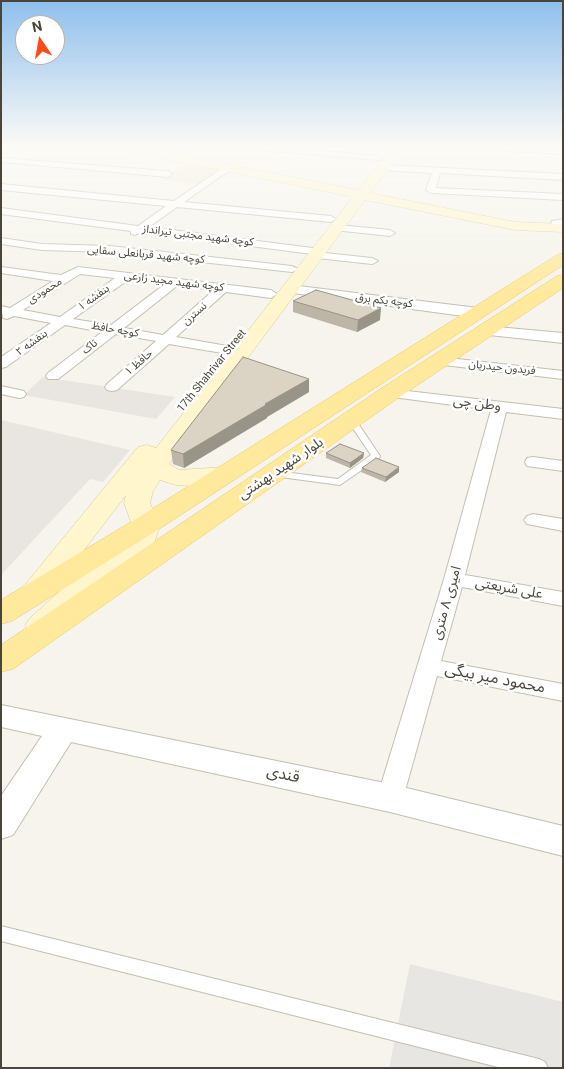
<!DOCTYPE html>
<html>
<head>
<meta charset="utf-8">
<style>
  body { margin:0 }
  #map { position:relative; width:564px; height:1069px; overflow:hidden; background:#f6f4ec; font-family:Roboto,sans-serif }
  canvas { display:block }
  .frame { position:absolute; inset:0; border:2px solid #4b4539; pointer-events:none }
  .north { position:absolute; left:15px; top:15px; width:50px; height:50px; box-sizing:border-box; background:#fff; border:1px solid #b7b5b0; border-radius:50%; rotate:348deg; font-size:14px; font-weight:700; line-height:20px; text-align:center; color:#4b4539 }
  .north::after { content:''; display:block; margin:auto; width:18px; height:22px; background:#ff4b1a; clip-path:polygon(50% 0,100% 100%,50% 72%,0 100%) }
</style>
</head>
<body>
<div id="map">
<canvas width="564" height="1069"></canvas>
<div class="frame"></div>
<div class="north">N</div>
</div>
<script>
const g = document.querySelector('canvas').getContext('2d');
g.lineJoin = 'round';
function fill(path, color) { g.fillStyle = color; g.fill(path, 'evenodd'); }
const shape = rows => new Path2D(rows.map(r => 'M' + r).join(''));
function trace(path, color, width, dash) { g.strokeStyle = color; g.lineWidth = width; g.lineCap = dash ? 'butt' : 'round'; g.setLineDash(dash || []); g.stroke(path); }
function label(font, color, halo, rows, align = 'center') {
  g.font = font + ' Roboto,"Noto Sans Arabic",sans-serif'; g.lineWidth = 5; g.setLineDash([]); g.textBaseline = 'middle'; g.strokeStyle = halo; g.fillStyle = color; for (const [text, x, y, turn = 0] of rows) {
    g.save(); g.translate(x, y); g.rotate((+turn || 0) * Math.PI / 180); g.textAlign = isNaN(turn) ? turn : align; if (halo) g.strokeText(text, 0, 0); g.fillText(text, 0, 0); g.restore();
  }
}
fill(shape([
  [43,377,175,397,156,419,24,395],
  [1,420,130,450,103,482,90,479,1,575]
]), '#e9e5e0');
fill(shape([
  [188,163,219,169,220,171,200,184,160,180]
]), '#efead5');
fill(shape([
  [410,964,563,1002,563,1068,389,1068]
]), '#e8e6e3');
const service = shape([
  [349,419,355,419,380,456,379,458,340,485,273,476,271,474,273,472,276,471,338,479,371,455,348,421,349,419],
  [1,926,539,1059,545,1062,548,1068,502,1068,1,941,1,926]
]);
const minor = shape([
  [232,146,269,146,379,156,383,158,379,160,236,148,232,146],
  [451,146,506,146,563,150,563,154,455,148,451,146],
  [1,158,168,171,172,174,168,177,1,162,1,158],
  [227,165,231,168,230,170,184,202,331,216,336,219,331,222,177,207,149,227,320,249,324,250,325,253,372,258,378,261,372,264,317,258,313,257,312,254,142,232,135,235,131,234,131,231,1,214,1,208,138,226,166,206,1,190,1,184,174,201,227,165],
  [384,165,563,174,563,180,440,173,436,188,563,194,563,200,431,193,426,190,432,173,381,170,381,166,384,165],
  [563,219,563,225,556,226,551,223,552,221,563,219],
  [338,225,390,230,395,233,390,236,334,230,333,228,338,225],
  [1,238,42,244,110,246,292,266,298,269,292,272,110,252,42,250,1,244,1,238],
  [1,267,61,275,78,267,271,290,277,294,271,298,226,292,176,337,233,347,235,350,233,353,228,354,169,344,117,390,112,391,107,390,105,387,107,384,156,341,116,334,58,379,48,379,46,376,48,373,102,332,65,325,6,367,1,368,1,357,51,323,14,316,7,319,3,318,1,306,10,308,53,281,1,273,1,267],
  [80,274,115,278,60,317,23,310,80,274],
  [128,280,165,284,111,325,73,319,128,280],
  [177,286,214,290,163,335,124,328,177,286],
  [440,357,563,371,563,379,435,364,433,361,440,357],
  [1,386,24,391,26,394,24,397,19,398,1,394,1,386],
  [390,389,563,409,563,419,506,412,465,575,563,592,563,606,462,587,441,661,563,684,563,701,437,676,403,798,399,806,390,809,381,806,377,798,444,579,491,410,385,396,383,393,385,390,390,389],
  [533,457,563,461,563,471,527,466,525,462,527,458,533,457],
  [533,514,563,519,563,531,527,524,524,520,527,516,533,514]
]);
const tertiary = shape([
  [291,285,478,308,484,310,486,313,484,316,478,318,286,292,284,289,286,286,291,285],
  [486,326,563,333,563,343,480,334,478,331,480,328,486,326],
  [1,705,390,784,563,826,563,856,390,812,71,742,13,835,1,839,1,796,42,736,1,727,1,705]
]);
const secondary = shape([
  [15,146,5,154,1,155,2,146,15,146],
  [112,146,137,146,358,190,393,146,404,146,370,193,515,222,563,224,563,232,515,230,365,200,169,464,179,470,225,467,234,470,238,475,234,480,192,486,176,485,160,480,153,491,150,503,160,525,155,541,151,547,144,555,98,589,52,632,41,635,30,632,25,625,30,618,78,575,128,539,132,525,124,503,126,495,45,601,34,604,23,601,19,594,23,587,138,447,147,445,156,448,353,197,117,149,112,146]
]);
const primary = shape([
  [563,253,563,265,156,531,12,621,1,624,1,600,136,519,557,255,563,253],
  [563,275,563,288,398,398,13,669,1,672,1,645,382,388,557,276,563,275]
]);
trace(service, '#c5bfb0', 2);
trace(minor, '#c5bfb0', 2);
trace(tertiary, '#c5bfb0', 2);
trace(secondary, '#d7ca9b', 1);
trace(primary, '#e9ca67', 1);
fill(service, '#fff');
fill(minor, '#fff');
fill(tertiary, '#fff');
fill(secondary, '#fff6cd');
fill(primary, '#ffe99c');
fill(shape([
  [293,301,380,320,357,332,293,312],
  [309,379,309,392,267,417,267,418,184,468,173,464,171,450],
  [326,453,364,453,363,458,350,468,326,458],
  [362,468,399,472,385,482,361,472]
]), '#bcb5a8');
fill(shape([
  [381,308,380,320,357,332,358,320],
  [309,379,309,392,267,417,267,418,184,468,183,454,265,404],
  [364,453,363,458,350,468,350,463],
  [399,467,399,472,385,482,386,477]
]), '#999488');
const building = shape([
  [316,290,381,308,358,320,293,301,316,290],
  [243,357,309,379,265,404,266,405,183,454,171,450,243,357],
  [340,444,364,453,350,463,326,453,340,444],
  [376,458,399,467,386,477,362,468,376,458]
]);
fill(building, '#dbd3c3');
trace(building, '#999488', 1);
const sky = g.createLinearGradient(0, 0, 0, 296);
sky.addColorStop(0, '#8ebfed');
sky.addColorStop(0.49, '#fbfaf6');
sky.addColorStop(1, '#fbfaf600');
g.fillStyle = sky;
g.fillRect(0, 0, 564, 296);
label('11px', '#4b4539', '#fff', [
  ["کوچه شهید مجتبی تیرانداز",198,236,7],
  ["کوچه شهید قربانعلی سقایی",146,255,5],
  ["کوچه شهید مجید زارعی",174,282,7],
  ["محمودی",45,291,-32],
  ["بنفشه ۱",94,298,-36],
  ["کوچه یکم برق",384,301,7],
  ["نسترن",195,314,-41],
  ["کوچه حافظ",115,330,10],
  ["بنفشه ۲",32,343,-36],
  ["تاک",90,347,-38],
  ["حافظ ۱",139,363,-41],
  ["فریدون حیدریان",502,368,6],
  ["17th Shahrivar Street",212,371,-51]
]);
label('14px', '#4b4539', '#fff', [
  ["وطن چی",477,404,7],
  ["بلوار شهید بهشتی",281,469,-34],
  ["علی شریعتی",509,589,10],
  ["امیری ۸ متری",447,603,-74]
]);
label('16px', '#4b4539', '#fff', [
  ["محمود میر بیگی",495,679,11],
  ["قندی",283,775,12]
]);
</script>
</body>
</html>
